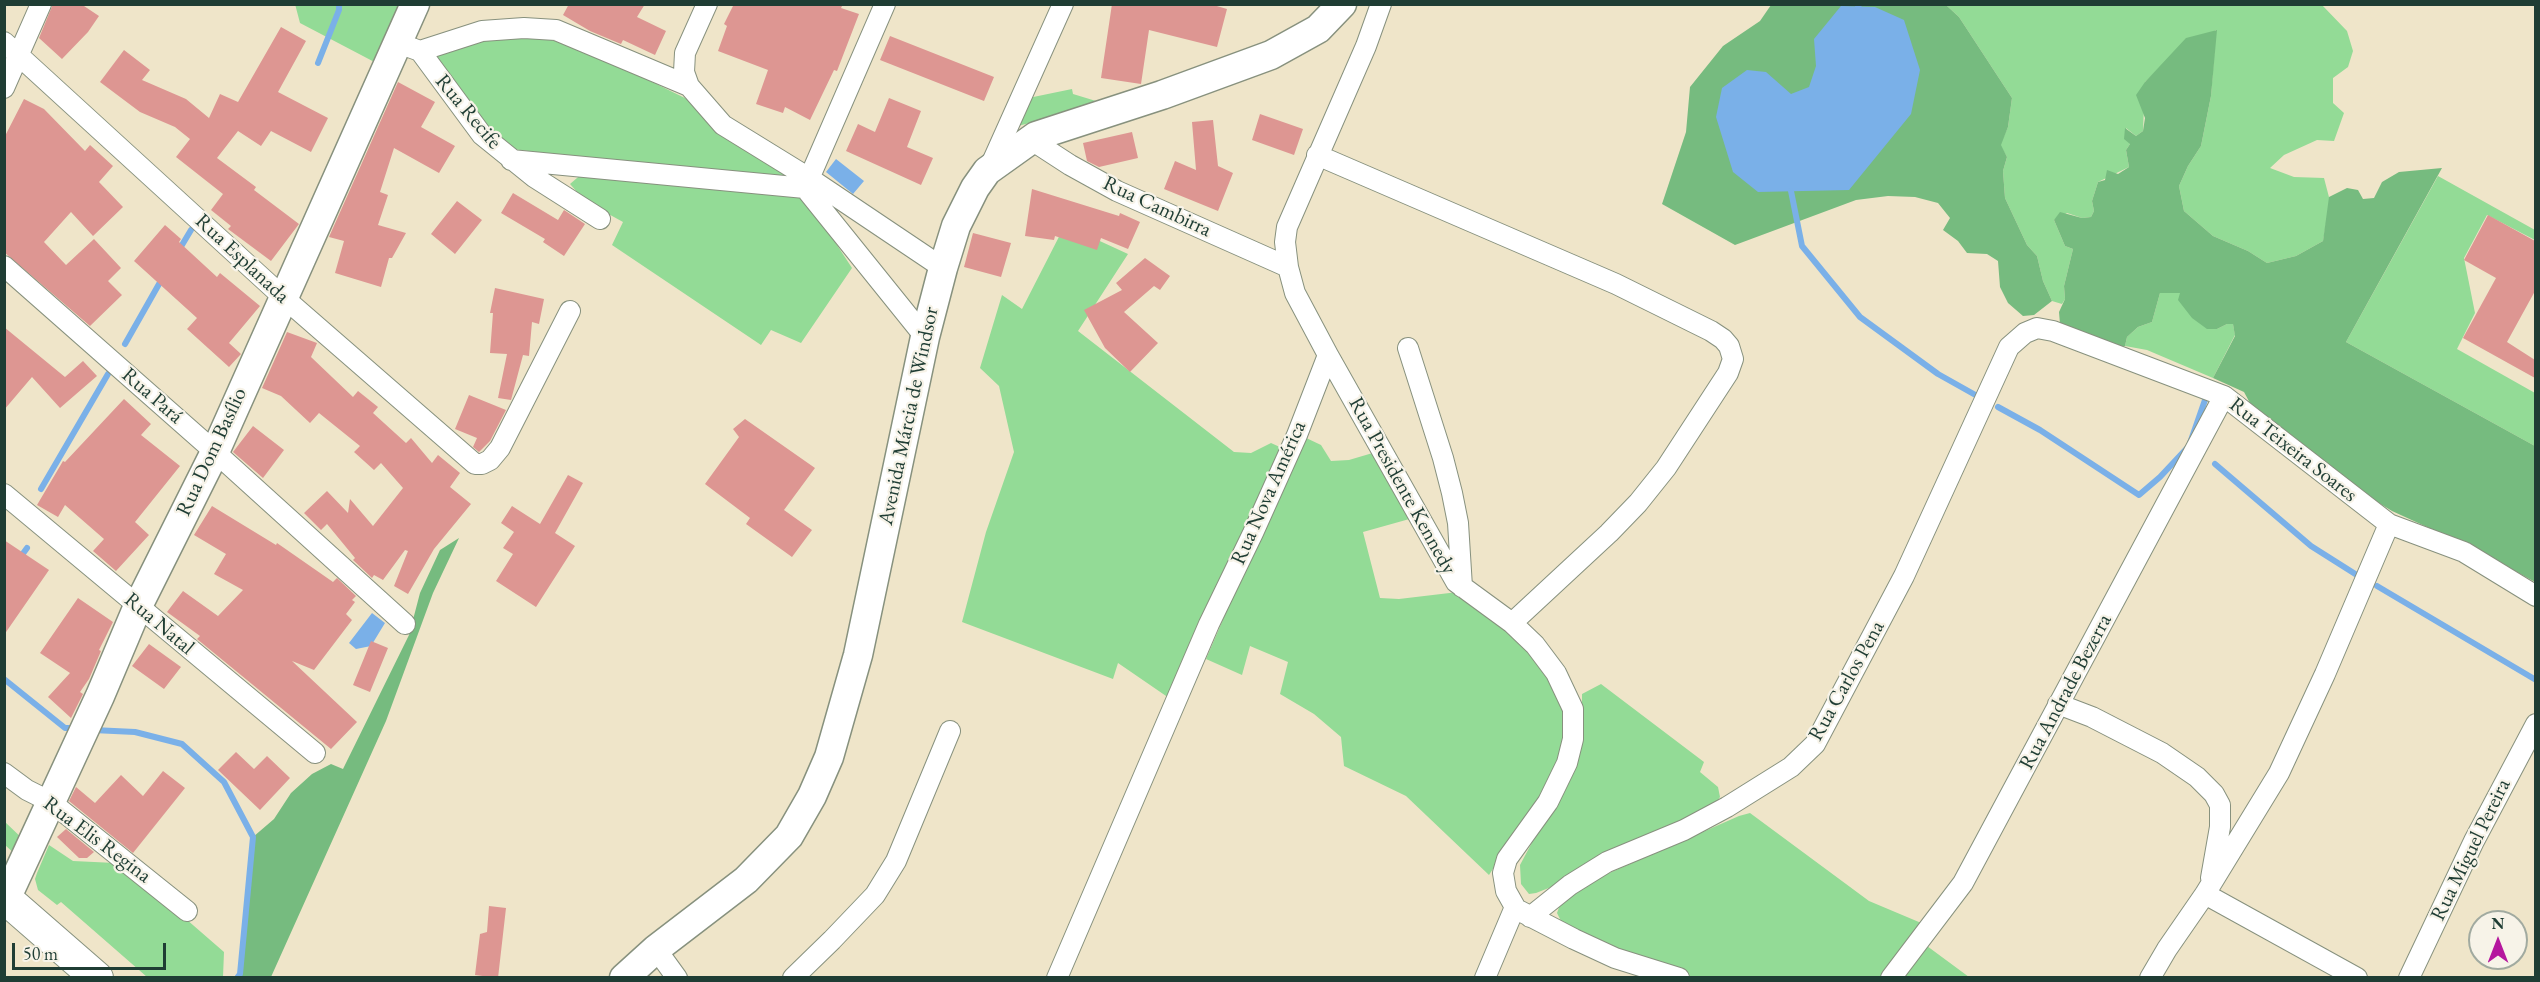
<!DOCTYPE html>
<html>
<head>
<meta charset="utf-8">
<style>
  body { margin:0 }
  #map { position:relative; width:2540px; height:982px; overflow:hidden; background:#efe5c9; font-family:"EB Garamond",serif }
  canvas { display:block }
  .frame { position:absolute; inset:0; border:6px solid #1f3d34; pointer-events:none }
  .north { position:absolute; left:2468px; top:910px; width:60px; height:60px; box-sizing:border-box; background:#f7f3e8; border:2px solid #a1aaa0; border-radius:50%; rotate:0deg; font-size:16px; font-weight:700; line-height:24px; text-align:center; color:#1f3d34 }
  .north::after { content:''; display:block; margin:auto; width:21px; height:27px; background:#b5179e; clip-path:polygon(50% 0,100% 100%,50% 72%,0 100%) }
  .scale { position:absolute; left:12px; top:943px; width:154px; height:27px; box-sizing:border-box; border:3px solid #1f3d34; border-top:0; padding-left:8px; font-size:18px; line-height:21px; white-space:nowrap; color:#1f3d34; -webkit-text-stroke:4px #f7f3e8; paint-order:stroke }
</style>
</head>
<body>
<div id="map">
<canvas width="2540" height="982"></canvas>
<div class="frame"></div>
<div class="north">N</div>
<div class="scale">50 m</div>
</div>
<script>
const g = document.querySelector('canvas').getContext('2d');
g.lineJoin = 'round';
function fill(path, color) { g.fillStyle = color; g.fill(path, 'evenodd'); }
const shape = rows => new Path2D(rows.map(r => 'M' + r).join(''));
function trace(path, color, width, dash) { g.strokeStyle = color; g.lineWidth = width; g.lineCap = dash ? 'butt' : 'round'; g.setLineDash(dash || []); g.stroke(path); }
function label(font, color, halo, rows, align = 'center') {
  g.font = font + ' "EB Garamond",serif'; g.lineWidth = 4.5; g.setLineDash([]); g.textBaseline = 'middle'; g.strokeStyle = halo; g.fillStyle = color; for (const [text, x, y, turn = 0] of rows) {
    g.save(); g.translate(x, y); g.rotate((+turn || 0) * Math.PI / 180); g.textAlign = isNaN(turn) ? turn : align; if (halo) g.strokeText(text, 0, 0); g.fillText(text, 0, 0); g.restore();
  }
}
fill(shape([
  [295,4,398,5,403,14,382,66,300,23],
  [1946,5,2322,5,2347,31,2353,51,2348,67,2333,78,2333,103,2344,113,2334,141,2317,140,2284,155,2270,168,2294,177,2324,178,2330,201,2323,241,2296,256,2267,263,2248,251,2213,236,2184,211,2179,186,2188,166,2201,146,2211,96,2216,30,2160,68,2145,82,2143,131,2136,136,2126,128,2130,144,2126,150,2129,167,2098,182,2092,201,2094,211,2091,217,2082,218,2067,213,2054,220,2065,246,2073,249,2064,286,2065,299,2062,304,2052,301,2043,281,2037,256,2027,245,2005,198,2003,171,2007,157,2000,145,2008,127,2012,98,1959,17],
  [542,37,593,53,691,101,797,184,512,149,479,120,426,55,489,40],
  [1072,89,1073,94,1096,101,1097,105,1003,130,1014,101],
  [584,172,805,196,852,268,801,343,771,330,761,345,612,245,623,222,585,201,570,184],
  [2438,176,2535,230,2535,240,2487,215,2464,258,2475,313,2457,349,2535,393,2535,446,2346,342],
  [1065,225,1128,254,1078,331,1234,452,1251,453,1271,443,1282,448,1169,698,1118,663,1113,679,962,622,986,532,1014,452,999,386,980,368,1002,295,1022,309],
  [2160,293,2180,293,2217,329,2227,324,2233,324,2235,335,2213,378,2147,350,2125,346,2127,337,2138,327,2152,322],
  [1302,436,1321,445,1331,461,1349,460,1376,452,1413,518,1363,532,1380,598,1399,599,1458,592,1534,653,1567,708,1567,754,1489,875,1406,796,1344,766,1341,737,1314,714,1280,694,1288,662,1250,646,1242,675,1206,659],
  [1601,684,1704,762,1700,772,1718,787,1720,797,1714,806,1564,882,1536,893,1529,894,1521,884,1520,865,1568,775,1582,713,1582,694],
  [1750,813,1869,901,1926,925,1886,977,1688,978,1569,930,1561,921,1557,913,1561,902,1582,885,1739,816],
  [4,821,26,842,16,855,5,845],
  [49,845,73,861,115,863,186,919,224,952,223,977,147,977,61,902,57,905,38,890,35,879,37,873],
  [1927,946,1969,977,1897,978]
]), '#93db96');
fill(shape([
  [1771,5,1946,5,1959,17,2012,98,2008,127,2001,145,2007,157,2003,171,2005,198,2027,245,2037,256,2043,281,2052,301,2034,315,2023,316,2008,303,2000,287,1998,261,1987,254,1967,253,1958,241,1943,230,1950,218,1938,203,1915,197,1888,196,1856,200,1735,245,1662,204,1686,132,1690,87,1723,46,1760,21],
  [2217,30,2211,96,2201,146,2188,166,2179,186,2184,211,2213,236,2248,251,2267,263,2296,256,2323,241,2329,197,2347,188,2358,190,2363,199,2374,198,2382,182,2399,172,2442,168,2346,342,2535,446,2535,582,2475,549,2392,511,2366,495,2294,437,2270,421,2251,405,2244,392,2213,378,2235,336,2233,324,2227,324,2217,329,2207,329,2192,318,2178,300,2180,293,2160,293,2152,322,2138,327,2127,337,2125,346,2115,349,2060,324,2059,312,2065,299,2064,286,2073,249,2065,246,2054,220,2060,212,2082,218,2091,217,2094,211,2092,201,2098,182,2105,180,2107,170,2118,174,2129,167,2126,150,2130,144,2124,139,2125,128,2136,136,2143,131,2145,118,2136,95,2145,82,2186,38],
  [459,538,433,593,386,721,271,977,237,978,240,974,253,837,274,819,291,793,312,774,331,764,343,769,409,635,420,593,440,550]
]), '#76bb7f');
fill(shape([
  [1841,6,1875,7,1904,20,1920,70,1911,114,1849,190,1758,192,1733,172,1716,117,1722,88,1747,70,1766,72,1791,94,1809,87,1816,66,1814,39],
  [836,159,864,181,853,194,826,172],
  [372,613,385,623,371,646,356,649,349,643]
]), '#7ab0e8');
trace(shape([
  [1857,4,1859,8],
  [318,63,339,10,339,4],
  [1791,191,1802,246,1860,317,1938,374,1979,397],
  [179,250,191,230],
  [125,344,163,277],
  [1998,407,2040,430,2139,495,2160,477,2189,446,2205,400],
  [2215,464,2311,546,2360,577],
  [41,489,108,374],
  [19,559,27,548],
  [2377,586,2536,680],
  [4,679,65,728,77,728],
  [93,730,135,732,182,744,224,782,253,837,240,974,237,978]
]), '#7ab0e8', 6);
fill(shape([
  [53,4,81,4,99,16,88,32,62,59,39,38],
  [569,4,645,4,637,17,666,31,655,55,623,40,621,44,590,31,563,15],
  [734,4,843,4,841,8,859,14,837,71,834,70,810,120,785,107,783,113,756,104,768,70,718,51,727,26,724,24],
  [1112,4,1210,4,1227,9,1217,47,1149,30,1141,84,1101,78],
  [281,27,306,41,278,92,328,118,311,152,271,131,261,146,238,131,217,158,256,187,254,190,299,224,271,261,228,229,231,226,211,210,223,194,176,157,190,139,175,127,140,112,100,82,124,50,150,70,142,80,186,99,209,118,220,94,238,102],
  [890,36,994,77,984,101,880,60],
  [398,82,435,102,421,127,455,146,439,173,394,148,380,192,388,195,378,225,406,233,392,258,389,258,381,287,335,273,344,241,329,237],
  [889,98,921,111,907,147,933,158,921,185,846,151,858,124,875,132],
  [24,99,44,109,85,151,90,145,113,166,99,182,123,207,93,236,71,212,44,242,66,265,94,239,121,268,108,281,122,295,90,326,4,252,4,138],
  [1260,114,1303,129,1294,155,1252,140],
  [1213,120,1218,166,1233,173,1218,211,1164,189,1175,161,1196,170,1192,122],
  [1132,132,1138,158,1099,167,1087,161,1083,143],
  [1032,189,1119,216,1120,213,1140,222,1128,249,1101,238,1097,250,1055,236,1054,240,1025,236],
  [513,193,558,220,564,210,585,224,564,256,543,242,545,239,501,213],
  [457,201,482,220,455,254,431,234],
  [2488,215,2535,241,2535,291,2507,342,2535,360,2535,378,2463,338,2496,278,2464,260],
  [165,225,181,239,179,242,217,277,220,273,260,306,229,343,241,354,229,367,187,329,197,318,134,261],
  [973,233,1011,243,1001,277,964,267],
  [1145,258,1170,276,1160,290,1154,286,1124,312,1158,343,1130,372,1105,348,1084,310,1122,290,1116,283],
  [495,288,544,299,539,324,532,322,529,356,523,355,511,400,498,398,507,354,490,353,493,313,490,313],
  [4,327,65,377,83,361,97,376,60,408,32,377,4,410],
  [287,332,317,343,311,357,353,397,358,391,378,407,373,413,406,443,411,438,432,463,438,455,460,473,450,487,471,504,434,549,408,594,394,586,408,551,405,550,383,580,374,575,372,578,353,560,355,558,327,524,321,530,304,513,327,491,348,513,350,499,373,526,403,488,381,463,374,470,354,452,360,446,319,413,310,423,281,396,262,388],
  [469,395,506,410,490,441,479,452,473,447,477,438,455,429],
  [124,399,151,424,141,435,180,466,135,522,149,535,116,571,93,551,104,539,65,505,58,517,37,505,63,461,65,462],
  [745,419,815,468,784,510,812,530,792,557,746,524,750,518,705,484,739,437,733,429],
  [253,426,284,450,263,478,233,452],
  [568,475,583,483,555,533,575,546,536,607,496,581,513,554,503,548,514,532,501,523,512,506,540,524],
  [212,506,276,545,277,543,333,582,337,578,356,596,352,600,355,602,346,614,352,620,314,670,292,661,357,722,331,749,197,639,200,636,167,612,183,591,218,616,243,590,214,574,226,554,194,535],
  [4,540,49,570,4,635],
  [78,598,113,622,99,650,101,651,89,679,80,692,83,694,71,718,48,697,70,673,40,653],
  [371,641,388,648,370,692,353,685],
  [149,644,181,667,164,689,132,666],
  [236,752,254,769,267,756,290,778,260,810,218,770],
  [163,771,185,788,133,853,69,801,76,787,95,803,121,775,143,796],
  [66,829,94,852,87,858,79,858,57,837],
  [489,906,506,908,498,978,475,975,480,934,487,932]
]), '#dd9692');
const street = shape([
  [4,42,283,297,475,464,482,464,490,460,500,448,570,311],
  [409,47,420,51,482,135,534,177,600,219],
  [420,51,482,31,524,28,556,30,689,86,723,125,809,178,943,268],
  [689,86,684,72,685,53,707,4],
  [4,88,41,4],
  [1030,139,1070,165,1117,191,1288,267],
  [1317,155,1616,284,1711,331,1723,339,1729,346,1733,359,1728,373,1666,468,1638,503,1609,533,1512,623],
  [511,160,805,188,925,337],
  [989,169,1063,4],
  [805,188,885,4],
  [4,266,215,452,405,624],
  [1408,348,1443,458,1452,493,1458,523,1462,587],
  [1328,355,1456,582,1512,623,1535,645,1556,673,1573,709,1573,739,1567,763,1548,802,1507,859,1503,873,1506,891,1515,907,1485,978],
  [4,494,315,753],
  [2058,704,2092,717,2162,753,2197,777,2214,794,2220,805,2220,827,2211,878],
  [4,773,27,790,51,802,187,911],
  [2205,894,2357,978],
  [1520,911,1574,939,1615,958,1679,978],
  [1530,917,1570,885,1607,862,1684,830,1727,807,1791,767,1815,744,1904,576,2009,347,2025,333,2037,328,2053,331,2224,396,2389,524,2464,552,2536,596],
  [656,949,677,978],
  [793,978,832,940,875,895,896,861,950,731],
  [1057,978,1209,624,1253,533,1297,435,1328,355,1295,293,1288,267,1285,242,1287,227,1366,46,1381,4],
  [1891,978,1963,883,2224,396],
  [2150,978,2167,949,2205,894,2279,773,2325,674,2389,524],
  [2409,978,2474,841,2536,724]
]);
const secondary = shape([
  [6,899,100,696,138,606,215,452,415,4],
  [624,978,656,949,746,880,789,836,812,796,829,757,858,655,925,337,943,268,956,226,975,188,987,171,1036,136,1162,95,1271,55,1318,29,1342,4]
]);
const primary = shape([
  [4,897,97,978]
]);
trace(street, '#87917e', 22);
trace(secondary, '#87917e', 31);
trace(primary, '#87917e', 34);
trace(street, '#fff', 20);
trace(secondary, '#fff', 28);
trace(primary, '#fff', 32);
label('21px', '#1f3d34', '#f7f3e8', [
  ["Rua Recife",468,112,50],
  ["Rua Cambirra",1157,207,25],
  ["Rua Esplanada",242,259,43],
  ["Rua Pará",152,396,41],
  ["Avenida Márcia de Windsor",909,416,-78],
  ["Rua Teixeira Soares",2293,450,38],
  ["Rua Dom Basílio",212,452,-65],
  ["Rua Presidente Kennedy",1402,486,61],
  ["Rua Nova América",1269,493,-66],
  ["Rua Natal",159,624,40],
  ["Rua Carlos Pena",1847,681,-61],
  ["Rua Andrade Bezerra",2066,692,-62],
  ["Rua Elis Regina",97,840,37],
  ["Rua Miguel Pereira",2471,850,-64]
]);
</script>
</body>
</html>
